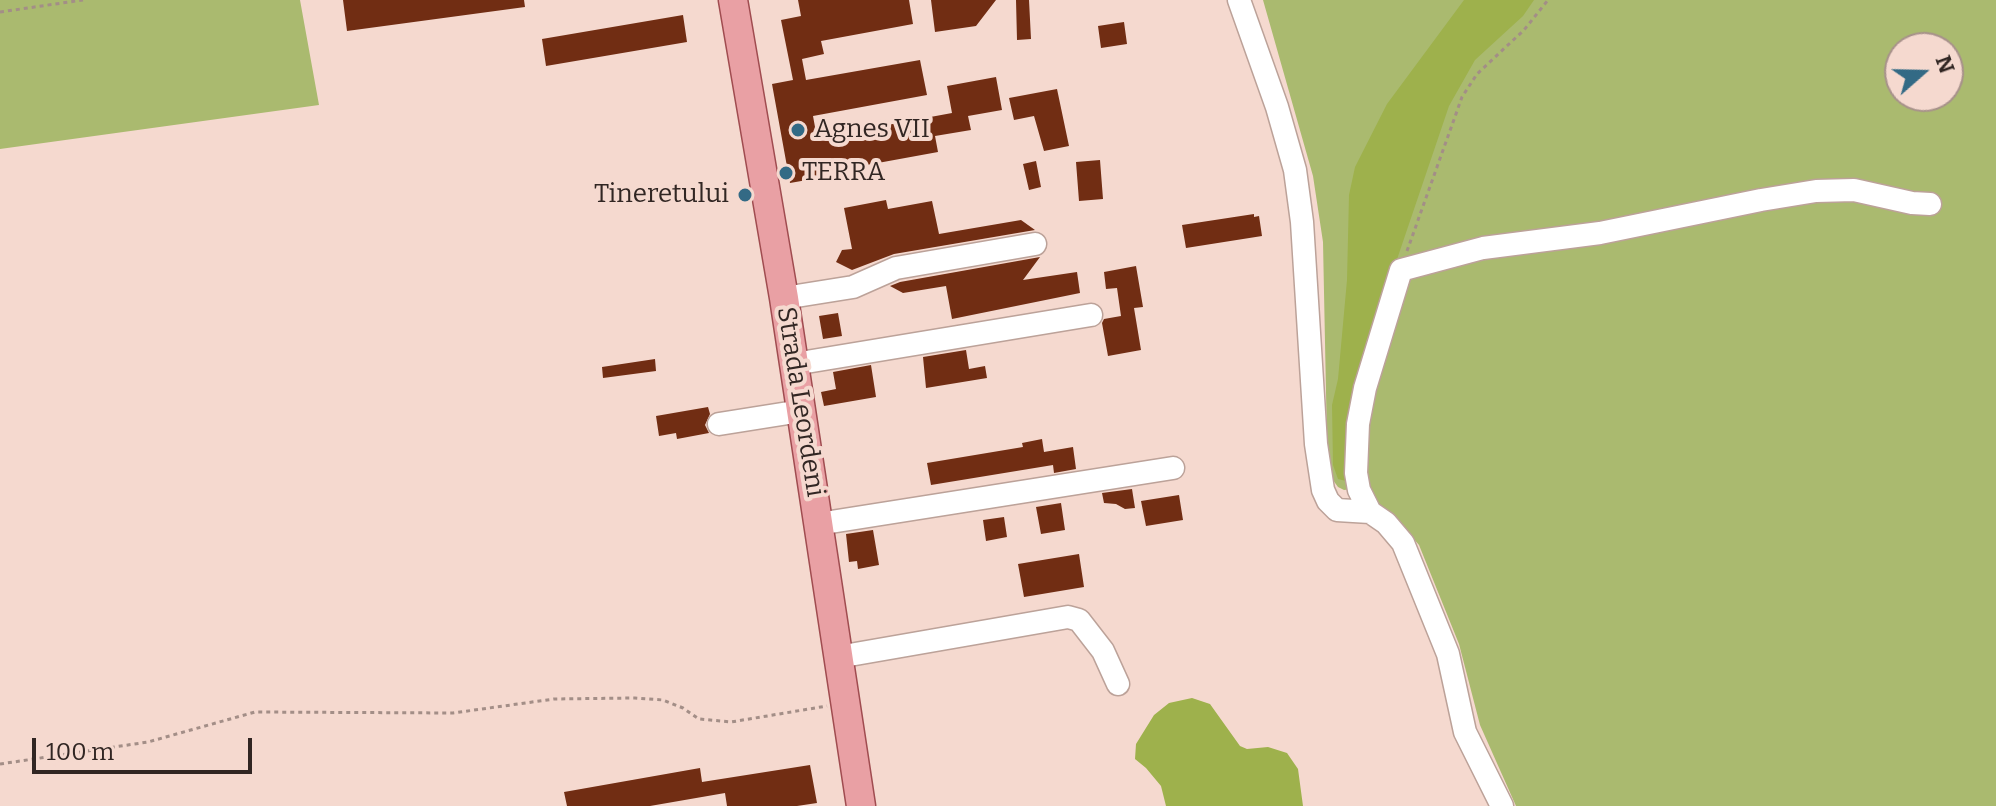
<!DOCTYPE html>
<html>
<head>
<meta charset="utf-8">
<style>
  body { margin:0 }
  #map { position:relative; width:1996px; height:806px; overflow:hidden; background:#f5d9cf; font-family:Bitter,serif }
  canvas { display:block }
  .north { position:absolute; left:1884px; top:32px; width:80px; height:80px; box-sizing:border-box; background:#f5d9cf; border:2px solid #a7918a; border-radius:50%; rotate:70deg; font-size:22px; font-weight:700; line-height:32px; text-align:center; color:#312623 }
  .north::after { content:''; display:block; margin:auto; width:28px; height:36px; background:#336a85; clip-path:polygon(50% 0,100% 100%,50% 72%,0 100%) }
  .scale { position:absolute; left:32px; top:738px; width:220px; height:36px; box-sizing:border-box; border:4px solid #312623; border-top:0; padding-left:10px; font-size:24px; line-height:28px; white-space:nowrap; color:#312623; -webkit-text-stroke:6px #f5d9cf; paint-order:stroke }
</style>
</head>
<body>
<div id="map">
<canvas width="1996" height="806"></canvas>
<div class="north">N</div>
<div class="scale">100 m</div>
</div>
<script>
const g = document.querySelector('canvas').getContext('2d');
g.lineJoin = 'round';
function fill(path, color) { g.fillStyle = color; g.fill(path, 'evenodd'); }
const shape = rows => new Path2D(rows.map(r => 'M' + r).join(''));
function trace(path, color, width, dash) { g.strokeStyle = color; g.lineWidth = width; g.lineCap = dash ? 'butt' : 'round'; g.setLineDash(dash || []); g.stroke(path); }
function label(font, color, halo, rows, align = 'center') {
  g.font = font + ' Bitter,serif'; g.lineWidth = 8; g.setLineDash([]); g.textBaseline = 'middle'; g.strokeStyle = halo; g.fillStyle = color; for (const [text, x, y, turn = 0] of rows) {
    g.save(); g.translate(x, y); g.rotate((+turn || 0) * Math.PI / 180); g.textAlign = isNaN(turn) ? turn : align; if (halo) g.strokeText(text, 0, 0); g.fillText(text, 0, 0); g.restore();
  }
}
fill(shape([
  [0,0,300,0,319,105,0,149],
  [1263,0,1996,0,1996,806,1516,806,1480,725,1459,644,1419,545,1394,516,1354,489,1344,490,1338,487,1330,476,1327,442,1323,242,1313,176],
  [1900,48,1948,48,1948,96,1900,96]
]), '#aaba6f');
fill(shape([
  [1464,0,1534,0,1523,16,1475,60,1449,106,1391,277,1350,476,1346,481,1338,479,1333,465,1332,405,1338,379,1347,280,1349,195,1355,167,1387,104],
  [1192,698,1210,704,1240,746,1247,749,1268,747,1287,753,1298,769,1303,806,1166,806,1161,786,1146,768,1135,759,1136,744,1154,715,1169,703]
]), '#9eb14c');
fill(shape([
  [343,0,524,0,525,7,347,31],
  [798,0,909,0,913,24,821,41,824,54,802,59,806,80,920,60,927,95,813,116,817,138,952,113,947,86,996,77,1002,110,968,116,971,130,935,136,938,152,823,173,824,177,790,183,772,84,793,80,781,20,801,16],
  [931,0,996,0,976,26,935,32],
  [1016,0,1029,0,1031,39,1017,40],
  [683,15,687,42,546,66,542,39],
  [1124,22,1127,44,1101,48,1098,26],
  [1057,89,1069,146,1044,151,1034,116,1014,120,1009,98],
  [1100,160,1103,199,1079,201,1076,162],
  [1036,161,1041,187,1029,190,1023,164],
  [886,200,888,209,932,201,939,234,1021,220,1035,230,894,254,852,270,836,262,842,250,852,249,844,208],
  [1254,214,1254,217,1259,216,1262,236,1186,248,1182,225],
  [1040,257,1023,280,1077,272,1080,293,952,319,946,286,903,293,890,286,900,282],
  [1136,266,1143,307,1134,308,1141,350,1108,356,1102,323,1104,319,1121,316,1117,288,1106,289,1104,272],
  [838,313,842,336,823,339,819,316],
  [966,350,969,369,985,366,987,378,926,388,923,357],
  [655,359,656,371,603,378,602,367],
  [871,365,876,397,824,406,821,392,836,389,833,372],
  [708,407,710,414,705,425,709,433,677,439,676,433,659,436,656,416],
  [1042,439,1044,452,1073,447,1076,469,1054,473,1053,465,931,485,927,463,1023,447,1022,443],
  [1132,489,1135,508,1125,509,1116,504,1104,503,1102,493],
  [1179,495,1183,520,1146,526,1141,501],
  [1061,503,1065,530,1041,534,1036,507],
  [1004,517,1007,537,986,541,983,520],
  [873,530,879,565,858,569,857,561,849,562,846,534],
  [1079,554,1084,587,1024,597,1018,564],
  [810,765,817,803,797,806,727,806,725,793,650,806,567,806,564,792,700,768,702,782]
]), '#712d13');
const minor = shape([
  [1239,0,1277,107,1295,170,1302,222,1316,444,1323,490,1328,501,1337,510,1370,512,1386,523,1403,543,1448,654,1465,732,1502,806],
  [784,298,853,287,896,268,1035,244],
  [794,364,1091,315],
  [719,424,801,411],
  [1370,512,1359,490,1356,473,1358,424,1365,388,1401,270,1483,248,1600,233,1761,200,1816,191,1854,190,1912,203,1930,204],
  [818,524,1173,468],
  [838,657,1068,617,1079,620,1103,651,1118,684]
]);
const major = shape([
  [733,0,784,298,861,806]
]);
trace(minor, '#bca299', 25);
trace(major, '#a04c50', 31);
trace(shape([
  [0,12,83,0],
  [1407,251,1462,97,1477,74,1524,30,1548,0],
  [0,764,148,742,255,712,453,713,554,699,635,698,663,700,683,708,699,719,731,722,827,706]
]), '#a38e87', 3, [4, 4]);
trace(minor, '#fff', 22);
trace(major, '#e9a0a4', 28);
for (const [x, y, r, color] of [
  [798,130,8,"#336a85"],
  [786,173,8,"#336a85"],
  [745,195,8,"#336a85"]
]) { const dot = new Path2D(); dot.arc(x, y, r, 0, 2 * Math.PI); g.fillStyle = color; g.fill(dot); trace(dot, '#f5d9cf', 3); }
label('26px', '#312623', '#f5d9cf', [
  ["Agnes VII",814,130],
  ["TERRA",802,173],
  ["Tineretului",729,195,"right"]
], 'left');
label('26px', '#312623', '#f5d9cf', [
  ["Strada Leordeni",800,402,81]
]);
</script>
</body>
</html>
